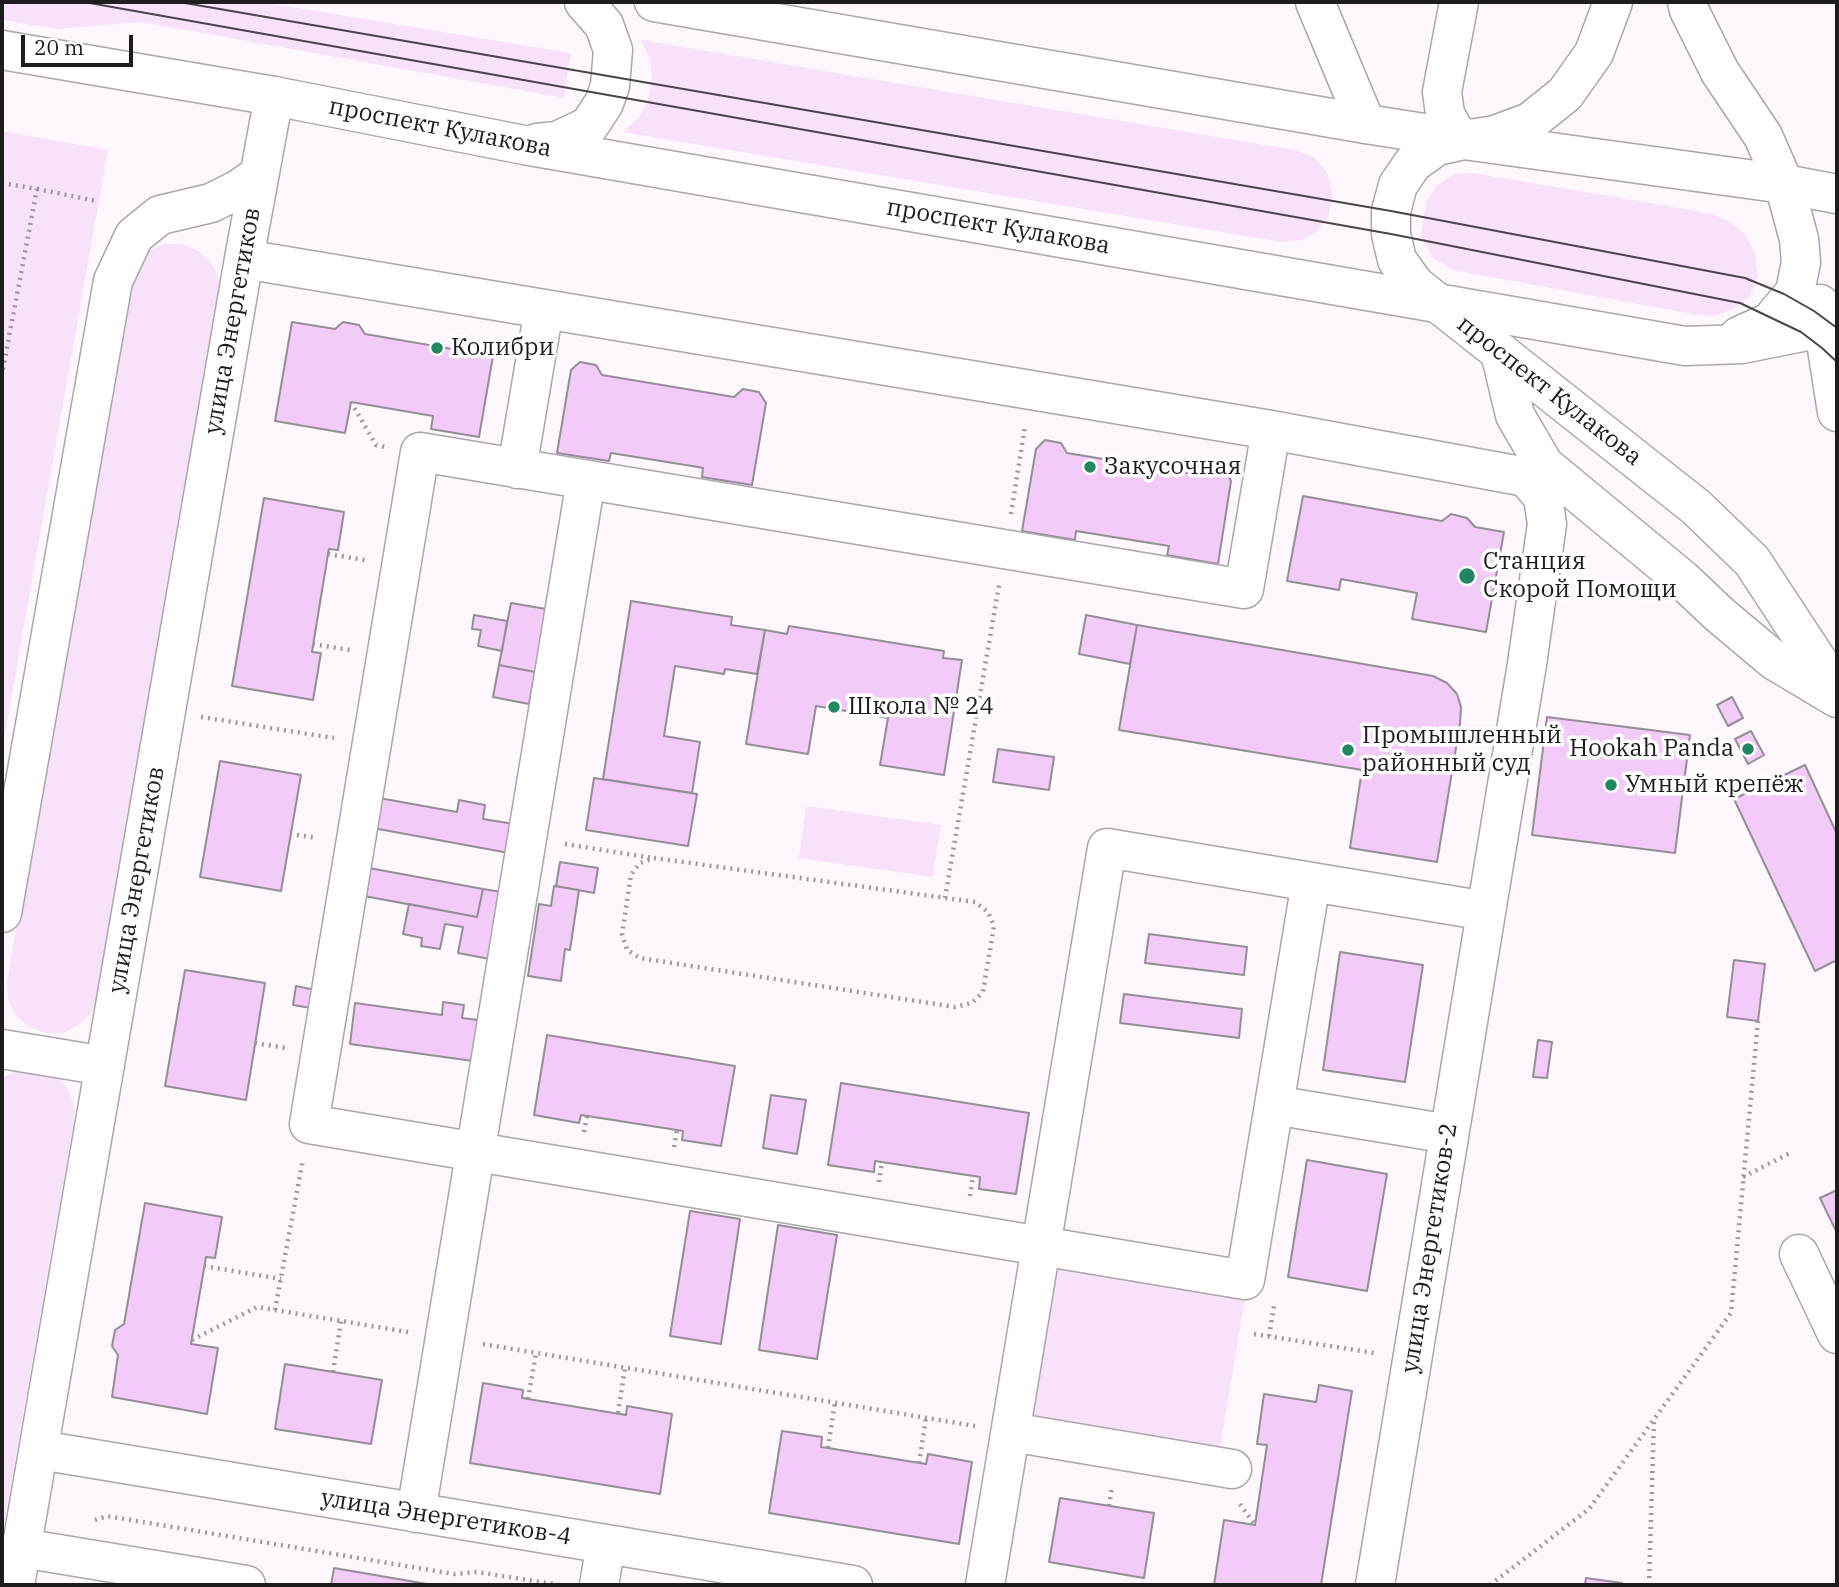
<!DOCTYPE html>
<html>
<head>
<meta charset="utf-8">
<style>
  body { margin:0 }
  #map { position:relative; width:1839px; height:1587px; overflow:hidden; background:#fef8fe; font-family:"IBM Plex Serif",serif }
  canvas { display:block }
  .frame { position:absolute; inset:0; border:4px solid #1f1c1f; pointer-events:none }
  .scale { position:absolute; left:21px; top:35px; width:112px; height:32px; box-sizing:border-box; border:4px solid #1f1c1f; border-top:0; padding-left:9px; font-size:21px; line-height:24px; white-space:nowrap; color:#1f1c1f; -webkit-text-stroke:5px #fff; paint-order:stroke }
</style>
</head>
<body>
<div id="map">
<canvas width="1839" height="1587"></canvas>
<div class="frame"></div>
<div class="scale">20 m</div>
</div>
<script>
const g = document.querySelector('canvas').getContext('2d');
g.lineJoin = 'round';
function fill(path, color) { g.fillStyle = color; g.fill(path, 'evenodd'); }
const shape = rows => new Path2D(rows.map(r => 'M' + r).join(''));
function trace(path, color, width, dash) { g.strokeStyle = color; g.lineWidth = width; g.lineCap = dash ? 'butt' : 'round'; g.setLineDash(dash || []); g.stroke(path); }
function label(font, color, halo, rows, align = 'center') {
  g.font = font + ' "IBM Plex Serif",serif'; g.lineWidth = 7; g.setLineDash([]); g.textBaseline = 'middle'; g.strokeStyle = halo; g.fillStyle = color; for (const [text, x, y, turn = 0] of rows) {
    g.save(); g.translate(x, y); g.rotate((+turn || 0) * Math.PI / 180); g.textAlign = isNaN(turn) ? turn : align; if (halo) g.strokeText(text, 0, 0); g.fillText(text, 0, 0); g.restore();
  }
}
fill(shape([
  [2,2,262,2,571,53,564,98,141,22,58,29,2,20],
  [641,40,1295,150,1314,157,1327,172,1333,194,1328,217,1316,233,1302,240,1281,242,623,132,638,118,647,104,652,80,650,60],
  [2,131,108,150,2,751],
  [1473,173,1709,213,1731,222,1746,235,1755,254,1758,276,1750,296,1734,309,1714,316,1692,314,1453,270,1434,259,1421,237,1426,201,1437,185,1455,174],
  [164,244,182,244,199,251,211,262,219,279,219,297,97,996,91,1013,79,1025,63,1033,45,1033,29,1027,15,1015,8,999,7,981,130,281,136,265,148,252],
  [806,806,941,825,933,877,799,858],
  [20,1069,54,1075,67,1087,74,1103,74,1121,2,1536,2,1078],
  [1050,1260,1246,1293,1219,1455,1023,1422]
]), '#f8e2fa');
const building = shape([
  [292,322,335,329,343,322,359,325,365,334,493,356,479,437,431,429,433,416,351,402,345,433,275,421,292,322],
  [580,362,596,365,602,375,734,397,743,389,759,392,766,403,752,485,702,477,703,468,698,467,611,453,609,461,557,453,571,370,580,362],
  [1045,440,1061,443,1067,453,1200,475,1209,468,1225,470,1231,481,1218,564,1167,555,1169,546,1076,531,1075,540,1022,531,1036,449,1045,440],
  [1303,496,1442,521,1451,514,1467,518,1475,527,1504,532,1486,632,1412,619,1417,593,1341,579,1339,590,1287,581,1303,496],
  [264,498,344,512,338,550,329,549,328,554,312,652,321,653,313,700,232,686,264,498],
  [631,601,732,617,731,625,765,630,757,674,725,669,724,674,675,666,664,736,700,742,692,793,603,779,631,601],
  [511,603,546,609,535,672,499,665,511,603],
  [474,615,507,621,502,651,478,646,481,630,472,629,474,615],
  [1086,615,1137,625,1130,664,1079,654,1086,615],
  [1137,625,1433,676,1447,683,1457,694,1461,707,1460,724,1437,862,1350,848,1362,770,1119,730,1137,625],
  [789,626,944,651,943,658,962,660,944,775,880,765,888,718,816,706,808,754,746,744,765,630,787,634,789,626],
  [499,665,535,672,529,704,493,697,499,665],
  [1732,697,1743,718,1728,726,1717,705,1732,697],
  [1547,717,1690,735,1675,853,1532,835,1547,717],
  [1751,731,1764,755,1748,764,1735,739,1751,731],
  [998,749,1054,757,1049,790,993,782,998,749],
  [220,761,301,775,281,891,200,877,220,761],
  [1805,765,1837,834,1837,960,1815,971,1734,799,1805,765],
  [594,778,697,794,688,846,586,830,594,778],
  [379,798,457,812,459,800,485,805,483,819,514,824,509,853,373,828,379,798],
  [560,862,598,868,594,893,556,886,560,862],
  [369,868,483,889,477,917,364,896,369,868],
  [554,886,579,890,570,950,565,949,561,981,528,976,539,904,551,906,554,886],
  [483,889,502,892,490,959,458,953,463,927,445,924,440,949,421,946,422,938,403,934,409,904,477,917,483,889],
  [1149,934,1247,947,1244,975,1145,963,1149,934],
  [1340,952,1423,965,1405,1082,1323,1070,1340,952],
  [1734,960,1765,964,1758,1021,1727,1017,1734,960],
  [185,970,265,983,246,1100,165,1086,185,970],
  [296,986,320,991,317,1009,293,1005,296,986],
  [1124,994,1242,1009,1239,1038,1120,1023,1124,994],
  [443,1002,464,1005,462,1018,478,1020,473,1061,350,1044,355,1003,442,1015,443,1002],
  [547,1035,735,1066,721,1146,682,1140,683,1131,581,1115,579,1123,534,1115,547,1035],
  [1538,1040,1552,1042,1547,1078,1533,1077,1538,1040],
  [841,1083,1029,1113,1016,1194,979,1189,980,1177,875,1161,874,1172,828,1165,841,1083],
  [771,1095,806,1100,797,1154,763,1148,771,1095],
  [1307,1160,1387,1174,1367,1291,1288,1277,1307,1160],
  [1837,1190,1837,1233,1820,1198,1837,1190],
  [145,1203,222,1217,215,1258,206,1257,191,1344,218,1348,207,1414,112,1397,118,1355,112,1346,115,1330,124,1324,145,1203],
  [690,1211,740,1219,721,1344,670,1336,690,1211],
  [778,1225,837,1235,817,1359,759,1350,778,1225],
  [285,1364,382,1380,371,1444,275,1429,285,1364],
  [483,1383,523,1390,522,1398,626,1415,627,1406,672,1414,660,1494,470,1463,483,1383],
  [1319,1385,1352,1391,1321,1585,1214,1585,1224,1520,1255,1525,1267,1445,1257,1444,1264,1394,1316,1402,1319,1385],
  [782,1431,822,1437,821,1447,828,1448,926,1464,928,1454,972,1462,959,1544,769,1513,782,1431],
  [1060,1498,1154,1513,1144,1578,1049,1562,1060,1498],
  [334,1568,433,1585,331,1585,334,1568],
  [1586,1578,1622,1583,1622,1585,1585,1585,1586,1578]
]);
fill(building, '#f3cbf8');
trace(building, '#948e95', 2);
const minor = shape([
  [1315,2,1366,124],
  [1459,2,1442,92,1445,114,1453,129,1464,140,1495,135,1530,122,1565,94,1594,53,1613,2],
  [1687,2,1689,10,1720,72,1763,136,1784,184],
  [244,259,1271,430,1526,477,1543,497,1547,524,1527,664,1375,1585],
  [1500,352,1515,415,1544,465,1683,580,1720,615,1775,661,1837,698],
  [1271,430,1244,589,420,452,309,1124,1245,1280,1311,882],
  [517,469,544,309],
  [2,913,113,281,134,236,160,215,211,203,239,189,259,175],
  [2,1049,105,1066],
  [1274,1105,1449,1134],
  [1799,1254,1837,1334],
  [1011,1432,1232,1469],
  [40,1450,853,1585],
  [416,1513,586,480],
  [22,1548,246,1585],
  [15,1585,244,259,274,96],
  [599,1585,606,1544],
  [985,1585,1107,848,1486,911]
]);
const major = shape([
  [654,2,1366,124,1462,139],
  [2,50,274,96,524,145,1685,346,1742,344,1837,325],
  [537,143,557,141,589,126,604,103,610,86,613,50,604,25,584,2],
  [1837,194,1784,184,1464,140,1437,146,1413,163,1398,185,1391,211,1391,234,1397,260,1415,285,1696,507,1752,561,1819,663,1837,695],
  [1820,304,1837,412],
  [1739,336,1770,322,1795,292,1801,262,1799,239,1784,184]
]);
trace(minor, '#aca5ac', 41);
trace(major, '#aca5ac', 41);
trace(shape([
  [2,183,37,189,2,374],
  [37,189,97,201],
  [351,402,376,445,385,447],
  [1011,514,1025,426],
  [328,554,365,560],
  [313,644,350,650],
  [201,717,334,738],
  [290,834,317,838],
  [565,844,653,858],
  [654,858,975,902,988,912,994,926,983,992,972,1003,955,1007,640,958,627,950,622,934,631,875,640,863,654,858],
  [945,898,999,585],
  [255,1043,286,1048],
  [584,1132,587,1116],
  [674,1147,677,1130],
  [1743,1177,1792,1152],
  [879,1182,882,1162],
  [970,1196,973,1176],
  [204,1266,281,1279],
  [275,1310,303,1159],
  [1254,1334,1374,1353],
  [1269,1336,1274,1306],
  [192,1340,257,1307,408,1332],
  [483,1344,975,1426],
  [333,1372,341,1321],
  [528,1399,536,1353],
  [618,1413,625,1368],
  [828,1448,835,1402],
  [919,1463,926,1418],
  [1240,1504,1255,1525],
  [1109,1506,1112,1486],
  [95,1520,107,1516,454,1574,477,1572,560,1585],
  [1490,1585,1589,1509,1731,1313,1758,1021],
  [1649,1585,1654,1419]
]), '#9c989c', 4.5, [2, 5]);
trace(minor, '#fff', 38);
trace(major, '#fff', 38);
trace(shape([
  [84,2,1391,234,1740,303,1801,332,1822,348,1837,362],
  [179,2,1391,211,1745,278,1784,294,1814,311,1837,328]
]), '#494549', 2);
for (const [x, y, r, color] of [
  [437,348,7,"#228761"],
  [1090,467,7,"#228761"],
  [1467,576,9,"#228761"],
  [834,707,7,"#228761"],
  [1748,749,7,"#228761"],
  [1348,750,7,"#228761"],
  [1611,785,7,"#228761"]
]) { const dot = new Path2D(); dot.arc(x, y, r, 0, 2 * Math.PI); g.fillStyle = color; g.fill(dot); trace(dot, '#fff', 2.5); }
label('24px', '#1f1c1f', '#fff', [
  ["проспект Кулакова",440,128,11],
  ["проспект Кулакова",998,227,10],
  ["улица Энергетиков",233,321,-80],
  ["проспект Кулакова",1549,391,38],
  ["улица Энергетиков",137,880,-80],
  ["улица Энергетиков-2",1430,1248,-81],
  ["улица Энергетиков-4",446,1518,9]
]);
label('24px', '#1f1c1f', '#fff', [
  ["Колибри",451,348],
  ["Закусочная",1104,467],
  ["Станция",1483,562],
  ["Скорой Помощи",1483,590],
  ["Школа № 24",848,707],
  ["Промышленный",1362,736],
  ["районный суд",1362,764],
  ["Hookah Panda",1734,749,"right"],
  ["Умный крепёж",1625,785]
], 'left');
</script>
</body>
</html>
